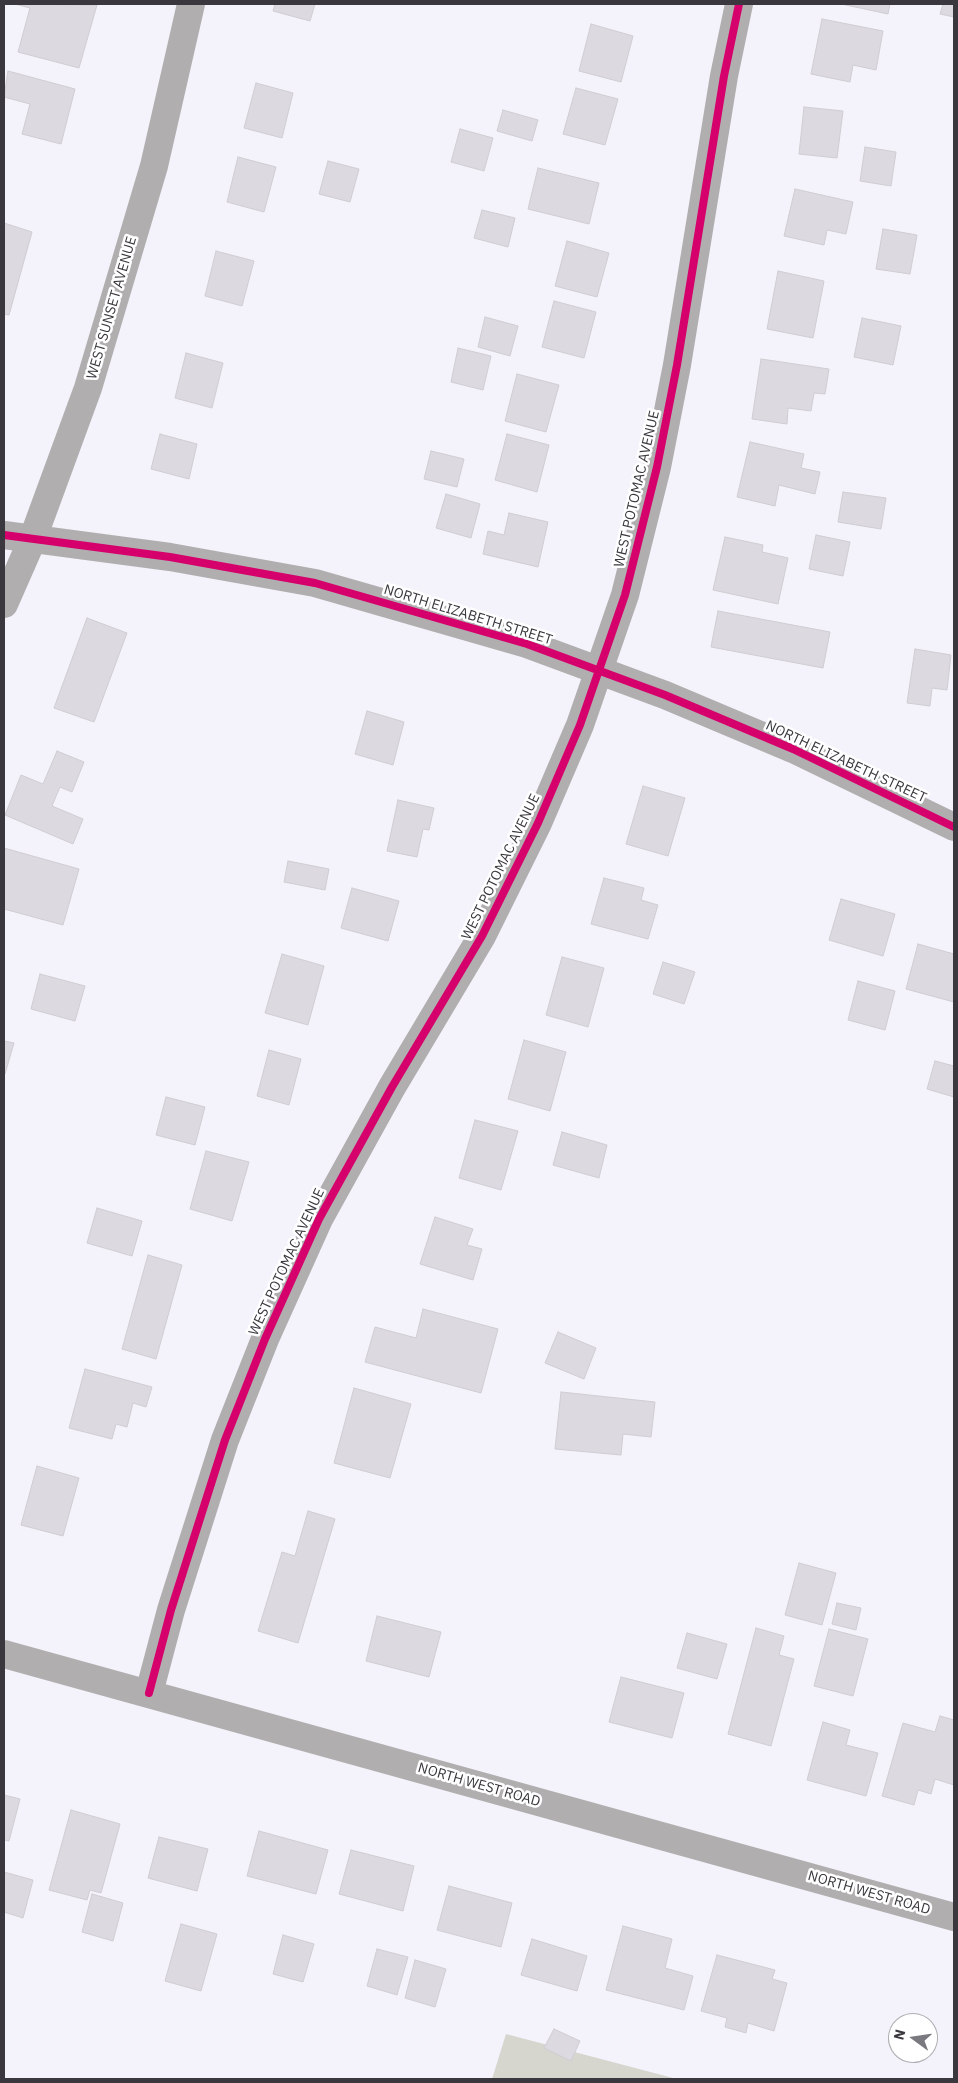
<!DOCTYPE html>
<html>
<head>
<meta charset="utf-8">
<style>
  body { margin:0 }
  #map { position:relative; width:958px; height:2083px; overflow:hidden; background:#f4f2fa; font-family:"IBM Plex Sans",sans-serif }
  canvas { display:block }
  .frame { position:absolute; inset:0; border:5px solid #3a383e; pointer-events:none }
  .north { position:absolute; left:888px; top:2013px; width:50px; height:50px; box-sizing:border-box; background:#fff; border:1px solid #b0afb2; border-radius:50%; rotate:284deg; font-size:14px; font-weight:700; line-height:20px; text-align:center; color:#3a383e }
  .north::after { content:''; display:block; margin:auto; width:18px; height:22px; background:#7b7980; clip-path:polygon(50% 0,100% 100%,50% 72%,0 100%) }
</style>
</head>
<body>
<div id="map">
<canvas width="958" height="2083"></canvas>
<div class="frame"></div>
<div class="north">N</div>
</div>
<script>
const g = document.querySelector('canvas').getContext('2d');
g.lineJoin = 'round';
function fill(path, color) { g.fillStyle = color; g.fill(path, 'evenodd'); }
const shape = rows => new Path2D(rows.map(r => 'M' + r).join(''));
function trace(path, color, width, dash) { g.strokeStyle = color; g.lineWidth = width; g.lineCap = dash ? 'butt' : 'round'; g.setLineDash(dash || []); g.stroke(path); }
function label(font, color, halo, rows, align = 'center') {
  g.font = font + ' "IBM Plex Sans",sans-serif'; g.lineWidth = 5; g.setLineDash([]); g.textBaseline = 'middle'; g.strokeStyle = halo; g.fillStyle = color; for (const [text, x, y, turn = 0] of rows) {
    g.save(); g.translate(x, y); g.rotate((+turn || 0) * Math.PI / 180); g.textAlign = isNaN(turn) ? turn : align; if (halo) g.strokeText(text, 0, 0); g.fillText(text, 0, 0); g.restore();
  }
}
fill(shape([
  [506,2034,677,2079,492,2079]
]), '#d6d6cf');
const building = shape([
  [15,4,97,5,79,68,18,52,30,8,15,4],
  [275,4,315,4,310,21,273,11,275,4],
  [841,4,890,4,888,14,841,4],
  [943,4,954,4,954,17,940,14,943,4],
  [822,19,883,31,876,70,853,65,850,82,811,74,822,19],
  [591,24,633,36,621,82,579,71,591,24],
  [8,71,75,89,61,144,22,134,30,104,4,97,8,71],
  [256,83,293,93,282,138,244,128,256,83],
  [576,88,618,99,605,145,563,134,576,88],
  [804,107,843,111,837,158,799,154,804,107],
  [503,110,538,120,532,141,497,131,503,110],
  [460,129,493,138,484,171,451,162,460,129],
  [865,147,896,152,891,186,860,181,865,147],
  [238,157,276,167,264,212,227,202,238,157],
  [328,161,359,169,350,202,319,194,328,161],
  [538,168,599,183,589,224,528,209,538,168],
  [795,189,853,202,846,234,827,230,824,245,784,236,795,189],
  [482,210,515,218,508,247,474,238,482,210],
  [4,223,32,232,9,315,4,314,4,223],
  [883,229,917,235,910,274,876,269,883,229],
  [567,241,609,253,597,297,555,286,567,241],
  [216,251,254,261,242,306,205,296,216,251],
  [778,271,824,281,813,338,767,329,778,271],
  [554,301,596,312,584,358,542,347,554,301],
  [485,317,518,326,510,356,478,347,485,317],
  [862,318,901,326,893,365,854,357,862,318],
  [458,348,491,356,483,390,451,382,458,348],
  [186,353,223,363,212,408,175,398,186,353],
  [761,359,829,369,825,394,814,393,811,411,788,408,787,424,752,419,761,359],
  [517,374,559,385,546,432,505,421,517,374],
  [160,434,197,444,189,479,151,469,160,434],
  [507,434,549,445,537,492,495,480,507,434],
  [750,442,804,454,801,468,820,472,815,494,779,485,775,506,737,497,750,442],
  [431,451,464,459,457,487,424,479,431,451],
  [843,492,886,498,881,529,838,522,843,492],
  [446,494,480,504,471,538,436,528,446,494],
  [509,513,548,522,538,567,483,554,488,531,504,535,509,513],
  [816,535,850,542,843,576,809,569,816,535],
  [725,537,763,545,762,552,788,558,778,604,713,590,725,537],
  [718,611,830,632,823,668,711,647,718,611],
  [87,618,127,633,94,722,54,708,87,618],
  [915,649,951,655,947,690,932,688,930,706,907,703,915,649],
  [367,711,404,722,393,765,355,754,367,711],
  [57,751,84,762,72,792,60,787,52,806,83,819,73,844,5,815,21,775,43,784,57,751],
  [643,786,685,798,668,856,626,844,643,786],
  [398,800,434,808,429,830,423,829,417,857,387,851,398,800],
  [4,848,79,869,63,925,4,909,4,848],
  [288,861,329,869,325,890,284,882,288,861],
  [604,878,644,888,641,900,658,905,648,939,591,924,604,878],
  [352,888,399,901,388,941,341,928,352,888],
  [841,899,895,914,883,956,829,940,841,899],
  [918,944,954,954,954,1002,906,989,918,944],
  [282,954,324,966,308,1025,265,1013,282,954],
  [562,957,604,968,588,1027,546,1015,562,957],
  [663,962,695,972,684,1004,653,994,663,962],
  [40,974,85,986,75,1021,31,1009,40,974],
  [858,981,895,991,885,1030,848,1020,858,981],
  [524,1040,566,1052,550,1111,508,1099,524,1040],
  [4,1041,14,1043,5,1074,4,1074,4,1041],
  [269,1050,301,1059,289,1105,257,1096,269,1050],
  [935,1061,954,1066,954,1097,927,1089,935,1061],
  [166,1097,205,1107,195,1145,156,1135,166,1097],
  [475,1120,518,1131,501,1190,459,1178,475,1120],
  [562,1132,607,1145,599,1178,553,1165,562,1132],
  [206,1151,249,1162,232,1221,190,1209,206,1151],
  [97,1208,142,1221,132,1256,87,1243,97,1208],
  [435,1217,473,1229,467,1245,482,1249,473,1280,420,1264,435,1217],
  [148,1255,182,1265,156,1359,122,1349,148,1255],
  [423,1309,498,1329,481,1393,365,1362,375,1327,416,1338,423,1309],
  [558,1332,596,1348,584,1379,545,1363,558,1332],
  [85,1369,152,1387,146,1407,133,1403,127,1427,116,1424,112,1439,69,1428,85,1369],
  [354,1388,411,1404,390,1478,334,1463,354,1388],
  [561,1392,655,1402,651,1437,623,1434,621,1455,555,1449,561,1392],
  [37,1466,79,1478,63,1536,21,1525,37,1466],
  [308,1511,335,1519,298,1643,258,1631,282,1552,295,1556,308,1511],
  [799,1563,836,1573,822,1625,785,1615,799,1563],
  [837,1603,861,1608,856,1630,832,1624,837,1603],
  [377,1616,441,1632,429,1677,366,1661,377,1616],
  [756,1628,784,1636,779,1655,794,1659,771,1746,728,1734,756,1628],
  [829,1629,868,1639,853,1696,814,1686,829,1629],
  [687,1633,727,1644,717,1679,677,1668,687,1633],
  [621,1677,684,1693,672,1738,609,1722,621,1677],
  [940,1716,954,1720,954,1785,935,1779,931,1794,918,1790,914,1805,882,1796,903,1723,935,1732,940,1716],
  [823,1722,850,1730,846,1745,878,1753,866,1796,807,1780,823,1722],
  [4,1795,20,1799,9,1841,4,1840,4,1795],
  [71,1810,120,1824,101,1893,90,1890,87,1900,49,1890,71,1810],
  [259,1831,328,1850,316,1894,247,1876,259,1831],
  [159,1837,208,1849,197,1891,148,1878,159,1837],
  [351,1850,414,1866,403,1911,339,1894,351,1850],
  [4,1872,33,1880,23,1918,4,1912,4,1872],
  [449,1886,512,1903,501,1947,437,1930,449,1886],
  [92,1894,123,1903,113,1941,82,1932,92,1894],
  [181,1924,217,1934,201,1991,165,1981,181,1924],
  [623,1926,672,1939,665,1968,693,1976,684,2010,606,1990,623,1926],
  [283,1935,314,1944,303,1982,273,1974,283,1935],
  [532,1939,587,1956,577,1991,521,1975,532,1939],
  [377,1949,408,1957,397,1995,367,1986,377,1949],
  [717,1955,775,1970,772,1979,787,1983,774,2031,748,2023,746,2033,725,2027,727,2018,701,2011,717,1955],
  [415,1960,446,1969,435,2007,405,1998,415,1960],
  [554,2029,580,2041,571,2061,544,2048,554,2029]
]);
fill(building, '#dcd9e0');
trace(building, '#cfcdd2', 1);
trace(shape([
  [4,535,170,557,315,583,527,644,665,695,793,749,954,827],
  [4,604,33,538,88,388,154,166,191,4],
  [4,1654,954,1917],
  [149,1693,171,1610,225,1440,265,1339,319,1219,392,1087,482,936,538,823,580,725,625,595,657,467,677,365,724,76,739,4]
]), '#b1aeaf', 28);
trace(shape([
  [4,535,170,557,315,583,527,644,665,695,793,749,954,827],
  [149,1693,171,1610,225,1440,265,1339,319,1219,392,1087,482,936,538,823,580,725,625,595,657,467,677,365,724,76,739,4]
]), '#d6006c', 8);
label('14px', '#3a383e', '#fff', [
  ["WEST SUNSET AVENUE",112,308,-74],
  ["WEST POTOMAC AVENUE",637,489,-77],
  ["NORTH ELIZABETH STREET",468,615,17],
  ["NORTH ELIZABETH STREET",846,762,25],
  ["WEST POTOMAC AVENUE",501,867,-64],
  ["WEST POTOMAC AVENUE",287,1262,-65],
  ["NORTH WEST ROAD",479,1785,16],
  ["NORTH WEST ROAD",869,1893,16]
]);
</script>
</body>
</html>
